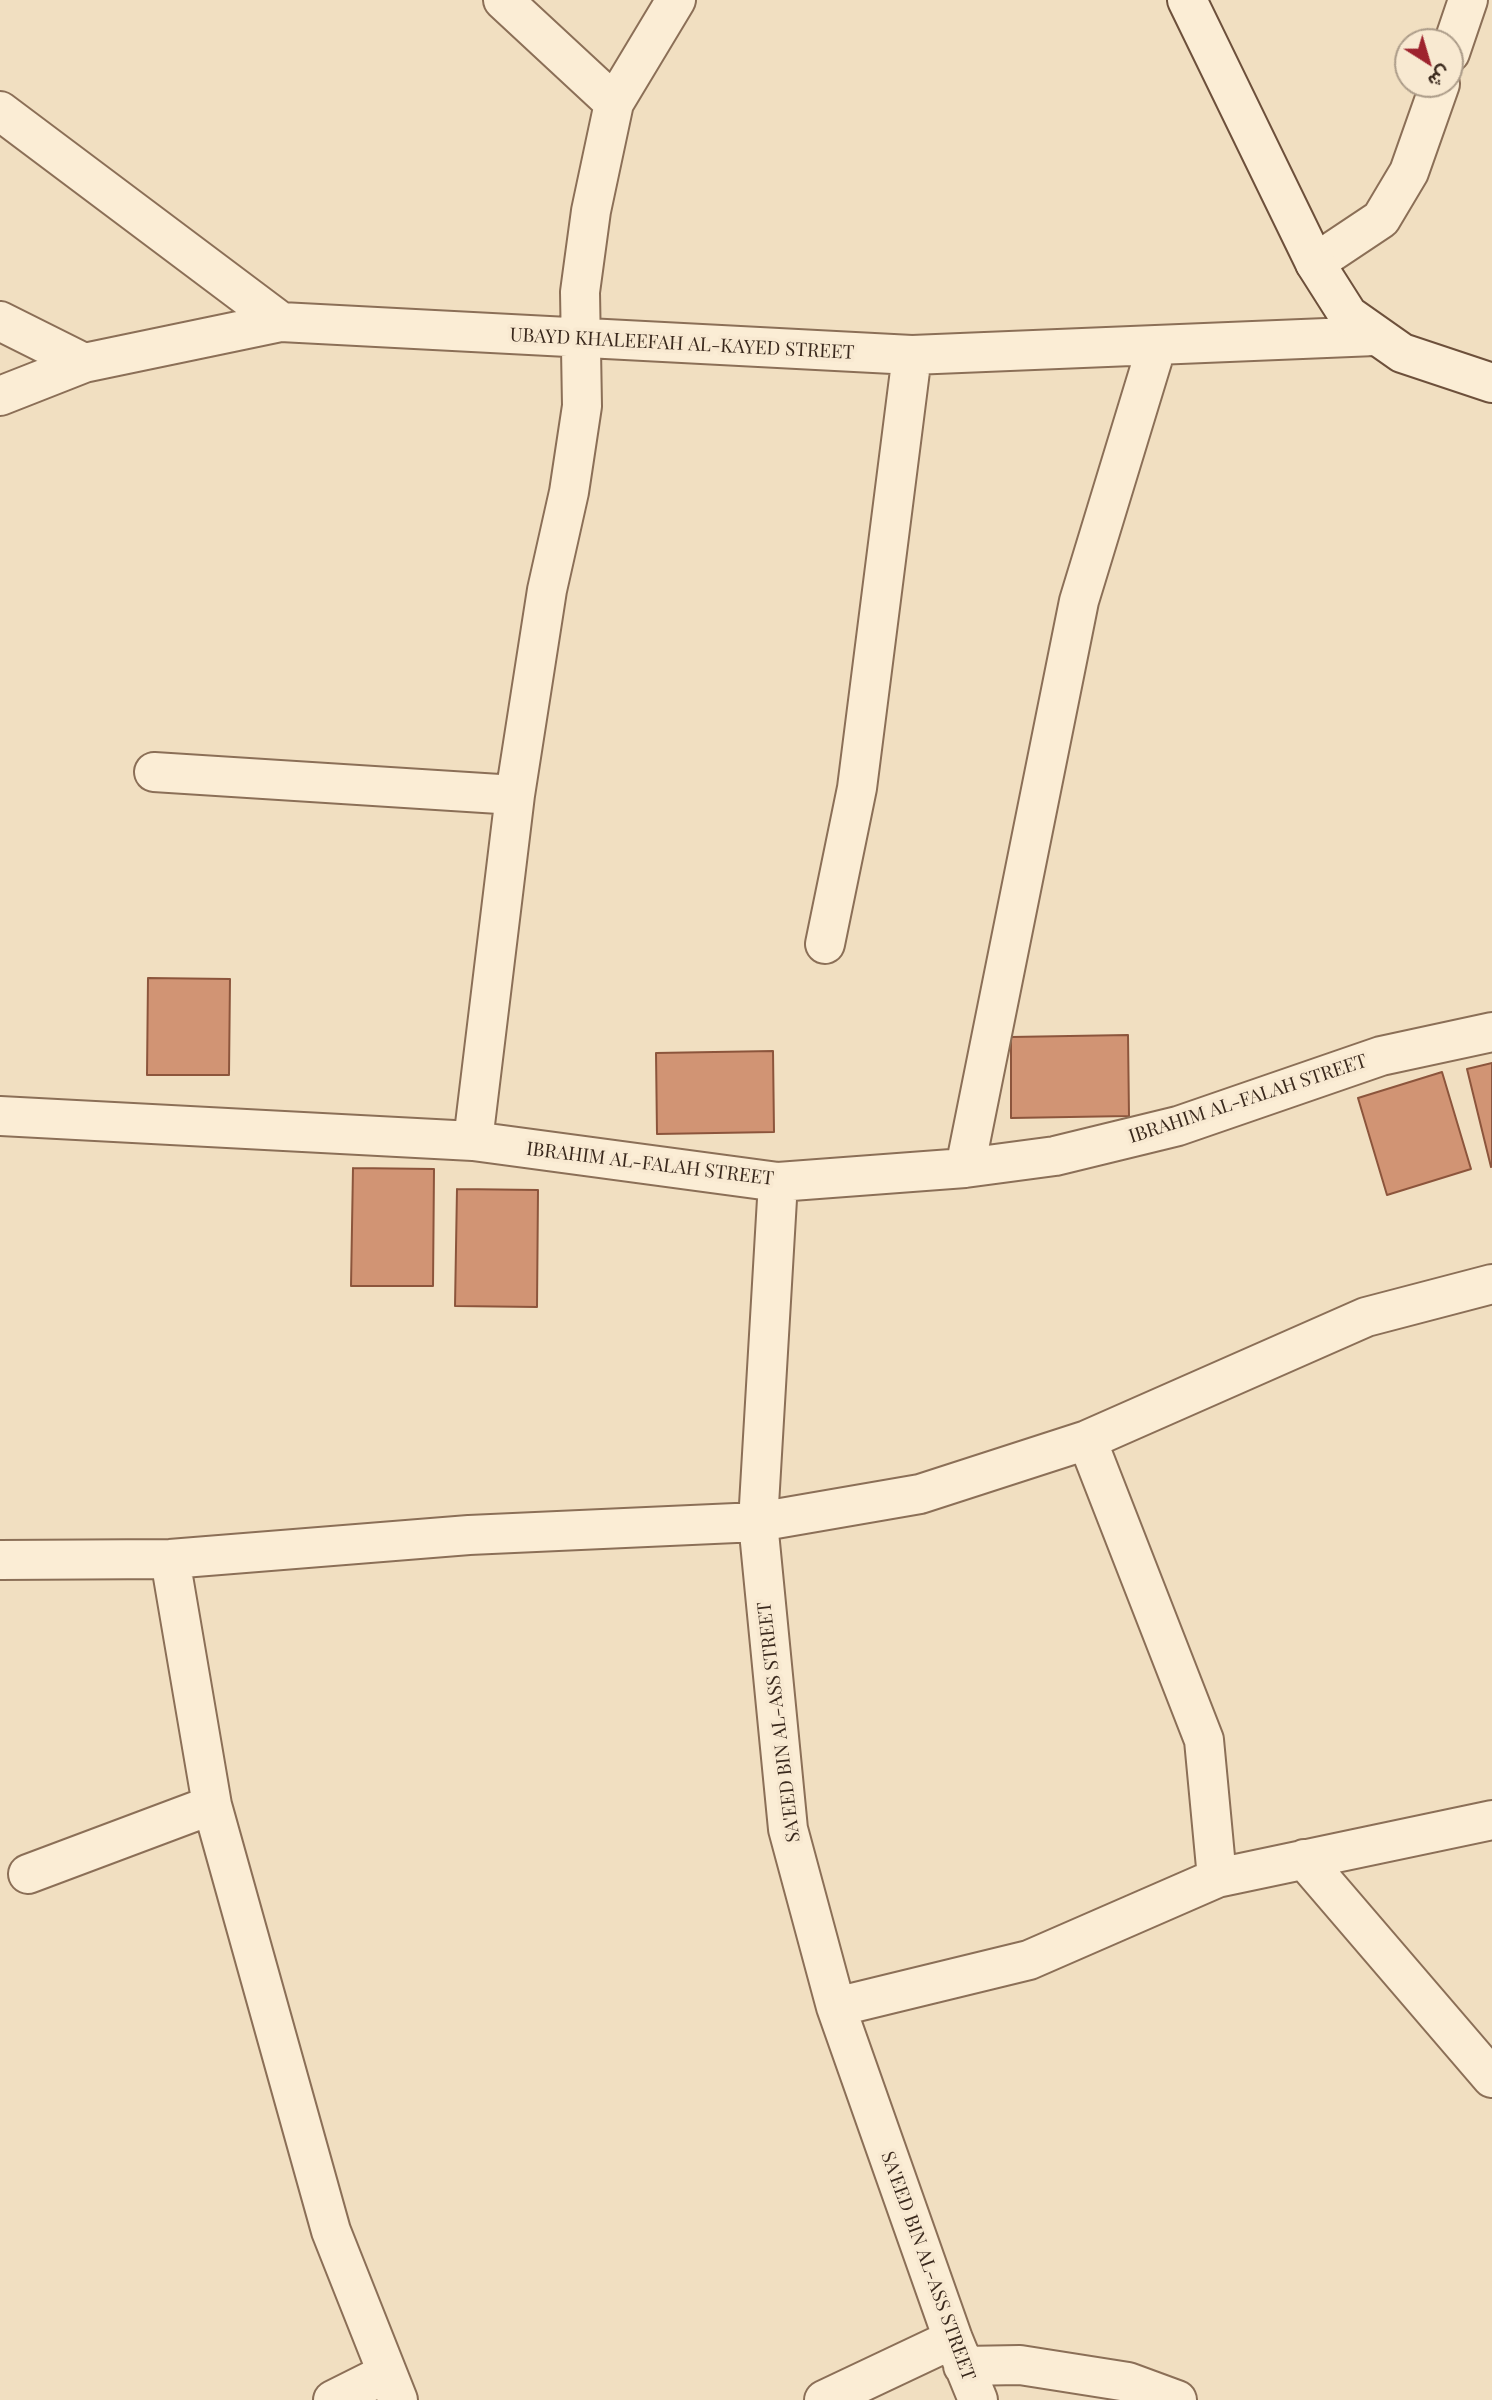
<!DOCTYPE html>
<html>
<head>
<meta charset="utf-8">
<style>
  body { margin:0 }
  #map { position:relative; width:1492px; height:2400px; overflow:hidden; background:#f1dfc1; font-family:"Playfair Display",Vazirmatn,serif }
  canvas { display:block }
  .north { position:absolute; left:1394px; top:28px; width:70px; height:70px; box-sizing:border-box; background:#f8e9d1; border:2px solid #ac9c89; border-radius:50%; rotate:143deg; font-size:19px; font-weight:700; line-height:28px; text-align:center; color:#3a291d }
  .north::after { content:''; display:block; margin:auto; width:24px; height:32px; background:#9e232e; clip-path:polygon(50% 0,100% 100%,50% 72%,0 100%) }
</style>
</head>
<body>
<div id="map">
<canvas width="1492" height="2400"></canvas>
<div class="north">ش</div>
</div>
<script>
const g = document.querySelector('canvas').getContext('2d');
g.lineJoin = 'round';
function fill(path, color) { g.fillStyle = color; g.fill(path, 'evenodd'); }
const shape = rows => new Path2D(rows.map(r => 'M' + r).join(''));
function trace(path, color, width, dash) { g.strokeStyle = color; g.lineWidth = width; g.lineCap = dash ? 'butt' : 'round'; g.setLineDash(dash || []); g.stroke(path); }
function label(font, color, halo, rows, align = 'center') {
  g.font = font + ' "Playfair Display",serif'; g.lineWidth = 7; g.setLineDash([]); g.textBaseline = 'middle'; g.strokeStyle = halo; g.fillStyle = color; for (const [text, x, y, turn = 0] of rows) {
    g.save(); g.translate(x, y); g.rotate((+turn || 0) * Math.PI / 180); g.textAlign = isNaN(turn) ? turn : align; if (halo) g.strokeText(text, 0, 0); g.fillText(text, 0, 0); g.restore();
  }
}
const building = shape([
  [148,978,230,979,229,1075,147,1075,148,978],
  [1128,1035,1129,1116,1011,1118,1011,1037,1128,1035],
  [773,1051,774,1132,657,1134,656,1053,773,1051],
  [1492,1063,1492,1166,1491,1167,1467,1069,1492,1063],
  [1442,1072,1471,1169,1387,1195,1358,1098,1442,1072],
  [353,1168,434,1169,433,1286,351,1286,353,1168],
  [457,1189,538,1190,537,1307,455,1306,457,1189]
]);
fill(building, '#d19474');
trace(building, '#8c553c', 2);
const street = shape([
  [1450,53,1468,0],
  [614,103,676,0],
  [0,111,281,322],
  [1315,263,1381,219,1409,172,1440,84],
  [0,321,84,363],
  [0,396,84,363,281,322,912,355,1375,336],
  [154,772,515,795],
  [825,944,857,788,912,355],
  [0,1116,473,1141,778,1182,965,1168,1055,1156,1178,1126,1381,1056,1492,1032],
  [473,1141,515,795,547,590,569,492,582,406,580,292,591,211,614,103,503,0],
  [965,1168,1079,601,1157,345],
  [778,1182,758,1522,788,1829,836,2007,953,2339,978,2400],
  [1087,1440,1204,1740,1217,1878],
  [170,1559,212,1805,331,2231,398,2400],
  [0,1560,170,1559,469,1535,758,1522,920,1494,1087,1440,1366,1317,1492,1284],
  [1304,1859,1492,2078],
  [28,1874,212,1805],
  [836,2007,1029,1960,1217,1878,1492,1820],
  [963,2366,1020,2365,1128,2382,1177,2400],
  [333,2400,387,2373],
  [824,2400,953,2339]
]);
const secondary = shape([
  [1187,0,1315,263,1348,315,1402,353,1492,383]
]);
trace(street, '#8b6f57', 42);
trace(secondary, '#6d503b', 42);
trace(street, '#fbedd5', 38);
trace(secondary, '#fbedd5', 38);
label('19px', '#3a291d', '#f8e9d1', [
  ["UBAYD KHALEEFAH AL-KAYED STREET",682,344,3],
  ["IBRAHIM AL-FALAH STREET",1248,1099,-18],
  ["IBRAHIM AL-FALAH STREET",650,1164,7],
  ["SA'EED BIN AL-ASS STREET",779,1722,-97],
  ["SA'EED BIN AL-ASS STREET",928,2266,70]
]);
</script>
</body>
</html>
